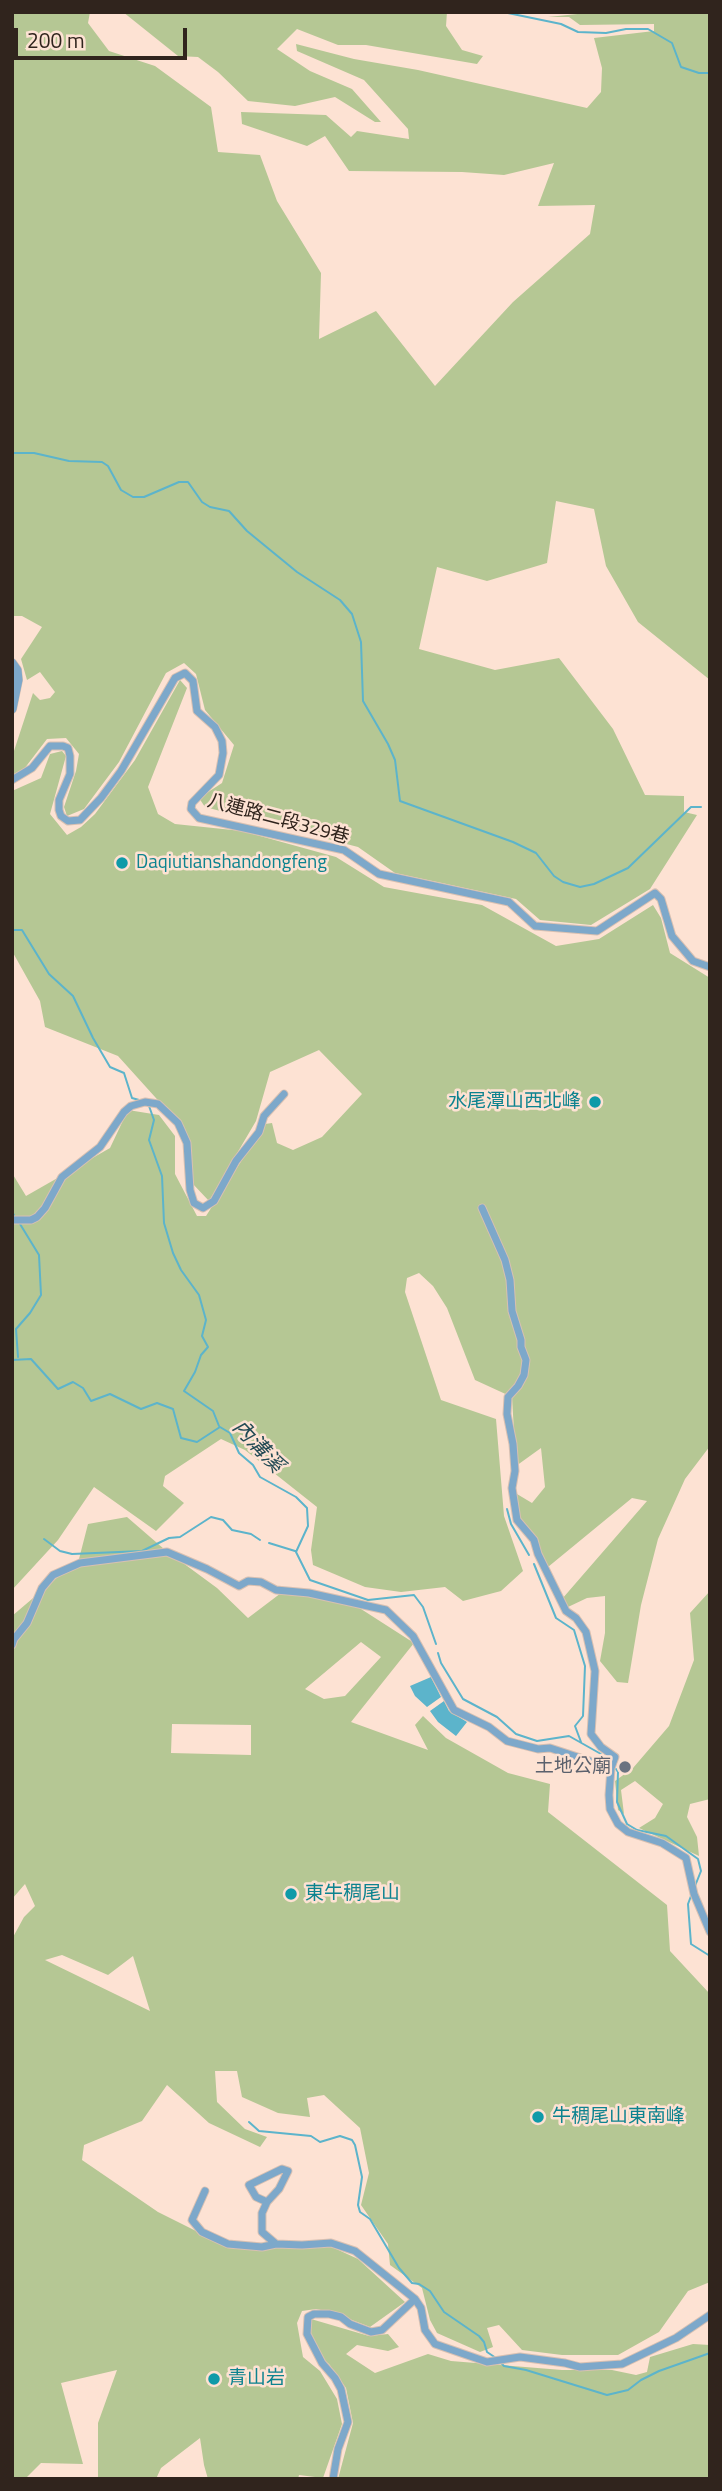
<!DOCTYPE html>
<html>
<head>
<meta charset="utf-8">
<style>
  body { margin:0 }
  #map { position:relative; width:722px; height:2491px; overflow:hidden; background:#fde2d3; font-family:"Titillium Web",sans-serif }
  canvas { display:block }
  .frame { position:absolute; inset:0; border:14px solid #30241d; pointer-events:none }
  .scale { position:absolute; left:14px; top:28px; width:173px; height:32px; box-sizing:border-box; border:4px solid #30241d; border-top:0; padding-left:9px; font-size:21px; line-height:24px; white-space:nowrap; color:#30241d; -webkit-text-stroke:5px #fde2d3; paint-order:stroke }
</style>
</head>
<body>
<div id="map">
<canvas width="722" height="2491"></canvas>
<div class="frame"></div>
<div class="scale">200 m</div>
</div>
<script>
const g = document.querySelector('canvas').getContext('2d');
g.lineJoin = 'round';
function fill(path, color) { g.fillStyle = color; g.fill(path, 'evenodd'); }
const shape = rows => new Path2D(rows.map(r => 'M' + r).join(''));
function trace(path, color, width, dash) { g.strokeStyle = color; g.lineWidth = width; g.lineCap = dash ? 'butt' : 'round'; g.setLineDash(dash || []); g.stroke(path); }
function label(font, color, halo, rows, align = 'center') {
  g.font = font + ' "Titillium Web","Noto Sans TC",sans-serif'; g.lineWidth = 5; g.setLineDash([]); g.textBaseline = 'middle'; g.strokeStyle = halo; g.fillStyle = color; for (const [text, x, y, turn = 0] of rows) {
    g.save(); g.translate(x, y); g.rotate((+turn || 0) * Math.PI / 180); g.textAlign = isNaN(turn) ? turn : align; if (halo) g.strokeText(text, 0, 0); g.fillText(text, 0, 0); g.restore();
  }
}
fill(shape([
  [12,12,90,12,88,23,109,51,155,66,211,107,218,152,260,155,277,201,321,273,319,339,376,311,435,386,513,302,590,234,595,205,538,206,554,163,504,175,462,172,349,171,325,136,307,146,242,124,241,112,326,115,351,137,357,131,409,139,408,129,364,80,297,51,296,44,354,59,418,70,587,108,601,92,602,68,594,38,654,31,654,24,580,25,569,17,548,17,597,12,710,12,710,680,638,622,606,566,594,509,556,501,547,563,487,581,437,567,419,649,495,670,559,658,613,729,645,795,684,796,684,812,697,815,650,889,591,925,540,920,516,899,395,873,358,847,205,807,199,798,222,783,234,745,205,710,196,674,184,663,166,673,119,762,84,809,67,816,64,807,76,771,79,754,66,738,47,739,21,773,12,776,12,757,33,693,40,700,50,698,55,692,40,672,27,680,21,659,42,627,22,616,12,616],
  [123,12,447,12,446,26,462,50,483,56,477,64,366,45,338,45,297,29,277,49,310,71,352,89,381,122,375,122,335,97,295,106,248,101,218,72,198,57,178,56],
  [180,680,187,688,148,787,158,814,175,824,242,831,336,857,384,887,482,905,556,946,599,939,653,905,661,918,670,953,710,978,710,1446,685,1479,658,1539,641,1605,628,1683,617,1682,600,1661,605,1633,605,1596,587,1598,568,1607,562,1599,647,1501,632,1498,548,1567,517,1512,517,1494,532,1503,545,1487,541,1448,516,1466,512,1397,475,1380,447,1308,433,1286,419,1273,407,1278,405,1292,441,1400,496,1419,504,1516,523,1571,501,1591,463,1601,445,1587,401,1592,365,1587,313,1565,311,1550,317,1507,245,1450,221,1439,165,1476,163,1486,184,1503,156,1531,94,1487,58,1540,12,1590,12,1173,26,1196,110,1148,128,1110,159,1115,175,1136,175,1174,197,1216,206,1216,265,1124,272,1123,277,1143,293,1150,322,1137,362,1094,319,1050,270,1072,256,1121,209,1201,192,1183,183,1128,118,1056,45,1027,40,1001,12,951,12,791,41,778,50,754,62,751,66,756,50,814,67,835,81,827,95,814,135,760],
  [127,1517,164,1549,217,1588,248,1618,285,1590,347,1600,414,1643,351,1722,428,1750,415,1725,423,1716,446,1738,508,1773,550,1784,548,1812,667,1905,670,1951,710,1994,710,2282,688,2291,659,2332,618,2355,562,2355,522,2350,499,2325,487,2328,493,2347,480,2352,437,2333,430,2320,422,2288,390,2265,388,2244,361,2205,369,2173,360,2128,324,2095,307,2098,310,2117,278,2113,242,2097,237,2071,215,2071,217,2102,245,2129,267,2137,260,2147,209,2123,167,2085,142,2121,84,2145,82,2160,158,2212,226,2246,332,2247,358,2259,405,2302,370,2327,331,2312,316,2309,302,2311,297,2323,303,2357,320,2371,337,2399,342,2424,323,2478,299,2475,298,2479,208,2479,204,2465,200,2438,161,2468,156,2479,98,2479,98,2423,117,2370,61,2383,83,2464,41,2463,25,2479,12,2479,12,1939,24,1917,35,1906,25,1884,12,1899,12,1616,79,1559,88,1524],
  [361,1642,381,1657,345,1696,324,1699,305,1689],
  [172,1724,251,1725,251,1755,171,1753],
  [62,1955,108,1975,133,1956,150,2011,45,1960],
  [710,1591,710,1799,690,1804,687,1817,697,1837,699,1856,639,1828,655,1818,663,1804,635,1781,621,1790,624,1814,618,1810,615,1781,633,1768,669,1726,694,1660,690,1613],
  [311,2319,369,2336,388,2334,399,2347,388,2351,357,2345,346,2354,375,2373,428,2354,451,2361,562,2370,612,2370,636,2375,647,2372,650,2357,693,2344,710,2345,710,2479,338,2479,353,2423,346,2388,329,2364,314,2352,310,2339]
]), '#b5c794');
fill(shape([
  [431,1677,441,1697,427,1707,415,1696,410,1686],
  [444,1701,449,1711,467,1722,456,1736,438,1722,430,1711]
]), '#5cb4cb');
trace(shape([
  [503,12,561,24,578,32,606,33,626,29,648,29,672,43,681,67,699,73,710,73],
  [12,453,34,453,69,461,102,462,108,466,121,490,133,497,144,497,179,482,188,482,202,502,210,507,229,511,247,531,297,572,340,600,352,614,361,642,363,701,388,744,395,760,400,801,513,842,536,853,554,876,563,882,580,887,594,884,628,868,691,807,701,807],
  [709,810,710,810],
  [12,930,22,930,49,974,73,996,93,1038,110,1067,124,1073,132,1098,139,1100],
  [149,1106,154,1120,149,1140,162,1176,164,1223,173,1253,181,1270,199,1295,206,1320,202,1336,208,1347,201,1355,195,1372,184,1391,213,1411,219,1426],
  [12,1212,14,1215],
  [18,1357,16,1329,30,1313,41,1295,39,1255,20,1224],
  [12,1360,31,1359,58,1389,73,1382,83,1388,91,1401,110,1394,141,1409,157,1403,173,1409,181,1438,197,1442,220,1427,230,1433,239,1453,253,1465,260,1477,296,1497,307,1508,308,1526,296,1552,310,1580,368,1600,414,1595,423,1607,436,1644],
  [507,1509,511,1524,529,1555],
  [44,1539,60,1551,72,1554,142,1551,169,1538,180,1537,211,1517,223,1520,232,1530,251,1534,260,1540],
  [269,1543,295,1551],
  [534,1564,556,1618,574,1630,585,1666,583,1716,575,1726,581,1742],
  [438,1653,441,1663,463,1699,497,1717,516,1734,537,1741,569,1736,601,1754,609,1762],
  [616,1769,618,1772,617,1802,627,1824,637,1830,666,1836,698,1859,701,1871,695,1886],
  [691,1896,688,1904,691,1944,710,1956],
  [249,2122,259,2131,311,2136,320,2142,340,2136,352,2140,355,2145,362,2177,358,2205,360,2212,370,2219,399,2268,412,2283,419,2284,430,2291,444,2312,479,2336,484,2342,487,2352,496,2358],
  [500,2362,504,2366,526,2370,607,2395,628,2390,641,2380,659,2371,710,2353]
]), '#5cb4cb', 2);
const minor = shape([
  [12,780,32,768,50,746,63,746,68,748,70,756,70,774,59,800,59,810,61,816,68,821,80,820,101,798,121,771,175,678,185,673,193,681,197,711,215,727,222,741,223,753,219,775,192,803,191,809,199,818,344,850,379,874,509,902,535,926,597,931,655,893,661,899,672,936,693,961,710,967],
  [482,1208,505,1260,510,1280,512,1311,521,1340,521,1347,526,1360,524,1375,518,1386,508,1397,507,1414,513,1444,515,1471,512,1488,517,1520,534,1540,538,1554,566,1611,576,1618,586,1632,595,1671,591,1734,601,1747,615,1757,611,1768],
  [12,1220,31,1220,37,1217,45,1208,62,1177,100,1147,124,1112,131,1106,145,1102,158,1104,178,1123,187,1143,190,1190,194,1203,203,1208,214,1201,236,1161,259,1132,264,1116,284,1094],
  [12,1645,14,1639,27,1623,42,1588,53,1575,80,1563,167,1552,207,1569,239,1586,248,1581,261,1582,276,1590,309,1593,386,1610,413,1636,454,1710,489,1727,507,1741,538,1749,550,1748,611,1768,609,1795,610,1809,618,1824,628,1832,662,1843,686,1858,694,1894,710,1932],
  [205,2191,192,2220,202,2232,228,2244,262,2247,276,2244],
  [267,2202,256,2197,249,2185,282,2169,288,2171,279,2189,267,2202,262,2213,262,2232,276,2244,302,2245,331,2243,355,2251,415,2299,421,2308,425,2330,435,2344,487,2362,520,2357,565,2363,580,2367,622,2364,676,2338,710,2315],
  [333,2479,338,2449,348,2422,341,2389,335,2378,322,2363,307,2334,308,2317,314,2314,329,2314,341,2317,350,2324,371,2332,382,2330,415,2299]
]);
const tertiary = shape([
  [12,663,17,670,18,680,12,709]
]);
trace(minor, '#d8c0b2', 9);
trace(tertiary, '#d8c0b2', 10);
trace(minor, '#7da8ca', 7);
trace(tertiary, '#7da8ca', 9);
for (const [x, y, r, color] of [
  [122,863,7,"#0f9aa8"],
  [595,1102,7,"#0f9aa8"],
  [625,1767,7,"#6b7280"],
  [291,1894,7,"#0f9aa8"],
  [538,2117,7,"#0f9aa8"],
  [214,2379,7,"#0f9aa8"]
]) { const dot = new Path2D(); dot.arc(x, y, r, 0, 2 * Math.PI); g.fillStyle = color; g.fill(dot); trace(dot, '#fde2d3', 2.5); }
label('19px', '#30241d', '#fde2d3', [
  ["八連路二段329巷",278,820,15]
]);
label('19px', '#0d838f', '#fde2d3', [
  ["Daqiutianshandongfeng",136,863],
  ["水尾潭山西北峰",581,1102,"right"],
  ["東牛稠尾山",305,1894],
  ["牛稠尾山東南峰",552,2117],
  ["青山岩",228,2379]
], 'left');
label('19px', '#5b616d', '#fde2d3', [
  ["土地公廟",611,1767]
], 'right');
label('italic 21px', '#224a54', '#fde2d3', [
  ["內溝溪",257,1447,47]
]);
</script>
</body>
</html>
